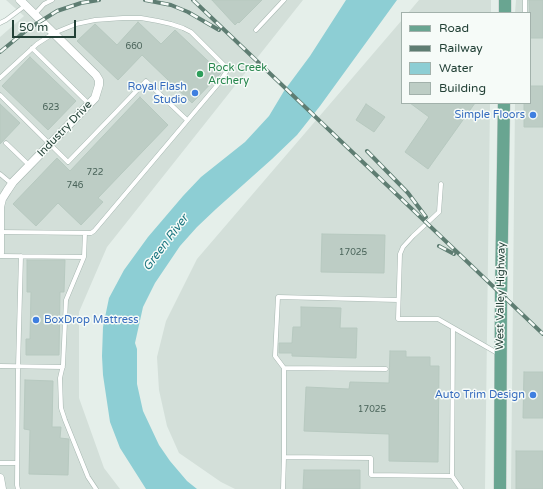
<!DOCTYPE html>
<html>
<head>
<meta charset="utf-8">
<style>
  body { margin:0 }
  #map { position:relative; width:543px; height:489px; overflow:hidden; background:#e5efea; font-family:"Varela Round",sans-serif }
  canvas { display:block }
  .legend { position:absolute; left:401px; top:12px; width:130px; height:92px; box-sizing:border-box; background:#f6fbf8; border:1px solid #a2b1ab; margin:0; padding:5px 7px; list-style:none; font-size:12px; color:#234137 }
  .legend li { display:flex; align-items:center; gap:8px; height:20px }
  .legend b { width:20px; border:1px solid #a2b1ab }
  .scale { position:absolute; left:12px; top:20px; width:64px; height:18px; box-sizing:border-box; border:2px solid #234137; border-top:0; padding-left:5px; font-size:12px; line-height:14px; white-space:nowrap; color:#234137; -webkit-text-stroke:3px #f6fbf8; paint-order:stroke }
</style>
</head>
<body>
<div id="map">
<canvas width="543" height="489"></canvas>
<ul class="legend">
<li><b style="height:5px;background:#69a591"></b>Road</li>
<li><b style="height:5px;background:#5e7d72"></b>Railway</li>
<li><b style="height:11px;background:#8dced4"></b>Water</li>
<li><b style="height:11px;background:#bdcdc5"></b>Building</li>
</ul>
<div class="scale">50 m</div>
</div>
<script>
const g = document.querySelector('canvas').getContext('2d');
g.lineJoin = 'round';
function fill(path, color) { g.fillStyle = color; g.fill(path, 'evenodd'); }
const shape = rows => new Path2D(rows.map(r => 'M' + r).join(''));
function trace(path, color, width, dash) { g.strokeStyle = color; g.lineWidth = width; g.lineCap = dash ? 'butt' : 'round'; g.setLineDash(dash || []); g.stroke(path); }
function label(font, color, halo, rows, align = 'center') {
  g.font = font + ' "Varela Round",sans-serif'; g.lineWidth = 3; g.setLineDash([]); g.textBaseline = 'middle'; g.strokeStyle = halo; g.fillStyle = color; for (const [text, x, y, turn = 0] of rows) {
    g.save(); g.translate(x, y); g.rotate((+turn || 0) * Math.PI / 180); g.textAlign = isNaN(turn) ? turn : align; if (halo) g.strokeText(text, 0, 0); g.fillText(text, 0, 0); g.restore();
  }
}
fill(shape([
  [6,0,303,0,107,247,79,312,79,398,104,468,120,489,0,489,0,37,24,16],
  [419,0,491,0,491,13,408,13],
  [516,0,543,0,543,489,511,489,515,103,530,103,530,13,515,13],
  [402,20,402,103,490,103,485,489,235,489,221,482,179,453,167,426,159,390,157,357,166,321,197,259]
]), '#d3dfd9');
fill(shape([
  [346,0,397,0,320,106,297,135,272,159,216,209,197,227,180,246,155,283,143,307,135,343,137,349,137,384,143,411,159,445,170,461,187,481,197,489,146,489,120,448,110,422,103,375,102,356,103,327,109,298,124,270,148,237,183,196,201,177,245,142,269,116,284,91,310,56]
]), '#8dced4');
const building = shape([
  [212,0,262,0,239,23,238,22,235,25,212,0],
  [529,0,543,0,543,38,530,38,529,0],
  [138,22,161,44,175,30,221,73,192,103,142,55,118,80,77,41,95,24,117,45,138,22],
  [30,57,76,101,48,130,2,86,30,57],
  [530,86,543,86,543,127,524,127,524,103,530,103,530,86],
  [140,97,168,125,98,198,103,202,81,225,58,203,36,226,13,204,57,158,70,171,140,97],
  [410,103,475,103,428,169,405,152,429,117,410,103],
  [0,104,20,123,0,144,0,104],
  [366,104,385,117,374,132,356,120,366,104],
  [322,234,385,235,384,273,321,272,322,234],
  [27,260,65,260,64,292,60,292,59,355,26,355,26,339,30,339,31,292,27,292,27,260],
  [301,307,341,308,340,328,357,328,356,358,292,356,292,353,279,353,279,343,292,343,293,327,301,327,301,307],
  [390,351,406,351,406,357,430,357,430,366,439,366,438,462,389,461,389,434,304,431,306,387,349,389,350,382,389,383,390,351],
  [524,372,543,372,543,418,523,418,524,372],
  [25,380,53,381,52,427,61,427,60,438,69,439,68,475,29,474,30,430,24,429,25,380],
  [516,451,543,451,543,489,516,489,516,451],
  [304,470,360,470,360,489,303,489,304,470]
]);
fill(building, '#bdcdc5');
trace(building, '#b7c9c0', 1);
const service = shape([
  [525,13,525,0],
  [35,14,44,4,52,0],
  [0,23,6,20,26,5],
  [256,30,284,0],
  [32,48,89,104],
  [0,78,37,44,54,33,76,24,95,20,123,18,141,18,158,21,171,24,183,28,191,32,228,69,219,83,94,231,91,233,0,232],
  [0,95,68,162,146,81,187,120],
  [6,143,29,165],
  [0,174,12,184],
  [441,184,439,212,413,236,403,247,400,254,398,319,438,319,499,354],
  [85,233,84,257,66,300,63,365,60,378,61,408,65,420,88,477,96,489],
  [0,256,84,257],
  [0,366,63,367],
  [284,368,275,356,278,297,398,300],
  [386,369,284,368,284,457,371,458,371,475,452,476,453,328],
  [0,463,17,463],
  [452,476,461,489],
  [18,489,17,485,18,367,21,256],
  [283,489,284,457]
]);
const minor = shape([
  [0,253,0,207,2,199,7,191,13,182,95,98,99,85,99,80,96,75,20,0],
  [0,478,2,489]
]);
const primary = shape([
  [505,13,505,0],
  [500,489,501,295,504,103]
]);
trace(service, '#a7b7b1', 5);
trace(minor, '#a7b7b1', 9);
trace(primary, '#c1cac7', 13);
trace(service, '#fff', 4);
trace(minor, '#fff', 8);
trace(primary, '#69a591', 12);
const rail = shape([
  [145,0,171,5,188,12,219,30],
  [193,0,543,334],
  [0,52,28,29,57,11,81,3,99,0],
  [367,151,408,193,426,217],
  [439,246,454,254]
]);
trace(rail, '#5e7d72', 4);
trace(rail, '#f6fbf8', 2.5, [8]);
for (const [x, y, r, color] of [
  [200,74,4,"#2e9e5b"],
  [195,93,4,"#3f7fe0"],
  [533,115,4,"#3f7fe0"],
  [36,320,4,"#3f7fe0"],
  [533,395,4,"#3f7fe0"]
]) { const dot = new Path2D(); dot.arc(x, y, r, 0, 2 * Math.PI); g.fillStyle = color; g.fill(dot); trace(dot, '#f6fbf8', 1.5); }
label('9px', '#4a645a', null, [
  ["660",134,47],
  ["623",51,108],
  ["722",95,173],
  ["746",75,186],
  ["17025",353,253],
  ["17025",372,410]
]);
label('11px', '#27864d', '#f6fbf8', [
  ["Rock Creek",208,68],
  ["Archery",208,81]
], 'left');
label('11px', '#366cbe', '#f6fbf8', [
  ["Royal Flash",187,87],
  ["Studio",187,100],
  ["Simple Floors",525,115],
  ["BoxDrop Mattress",44,320,"left"],
  ["Auto Trim Design",525,395]
], 'right');
label('11px', '#234137', '#f6fbf8', [
  ["Industry Drive",65,129,-46],
  ["West Valley Highway",501,296,-89]
]);
label('italic 12px', '#1b7680', '#f6fbf8', [
  ["Green River",166,243,-53]
]);
</script>
</body>
</html>
